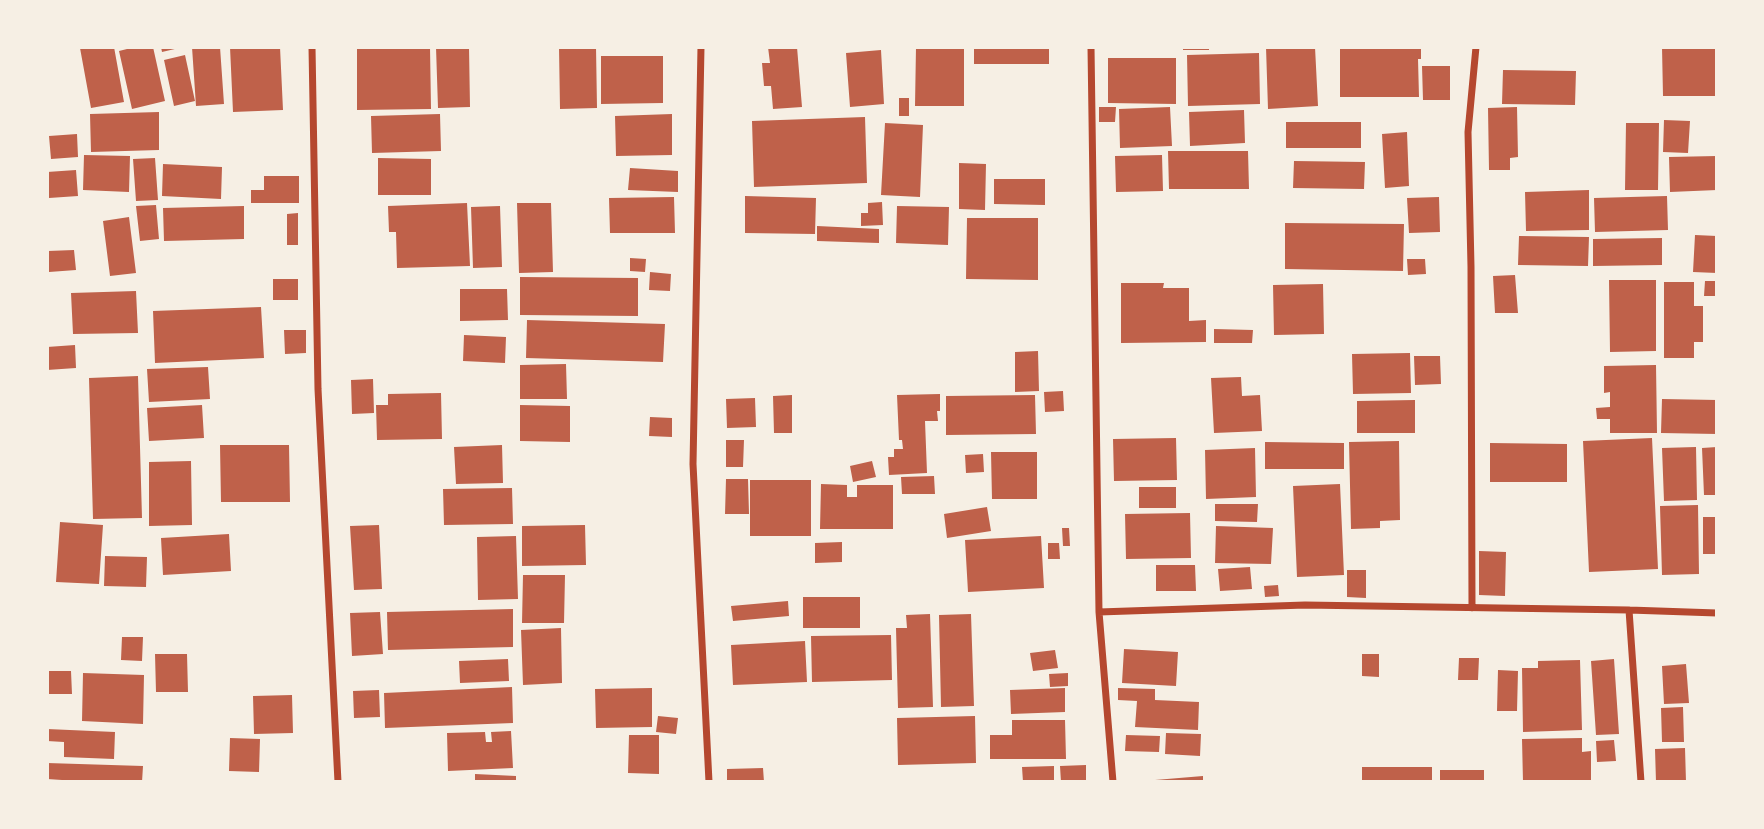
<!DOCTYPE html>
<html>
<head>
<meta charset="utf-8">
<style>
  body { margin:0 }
  #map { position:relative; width:1764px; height:829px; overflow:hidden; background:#f6efe4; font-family:Jost,sans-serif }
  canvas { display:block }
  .frame { position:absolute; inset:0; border:49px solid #f6efe4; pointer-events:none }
</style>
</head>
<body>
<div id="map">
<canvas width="1764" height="829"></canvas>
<div class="frame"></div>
</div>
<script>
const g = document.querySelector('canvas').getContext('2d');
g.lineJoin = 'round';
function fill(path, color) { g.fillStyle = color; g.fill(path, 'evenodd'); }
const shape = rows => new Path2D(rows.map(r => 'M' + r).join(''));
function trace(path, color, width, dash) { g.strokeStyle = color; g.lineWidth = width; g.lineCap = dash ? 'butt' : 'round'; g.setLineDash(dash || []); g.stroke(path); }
fill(shape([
  [114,47,124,102,91,108,80,48],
  [135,47,153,47,165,101,132,109,119,51],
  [161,47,178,47,179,48,162,52],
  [192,47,220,47,224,104,196,106],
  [230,47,280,47,283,110,233,112],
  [357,47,430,47,431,109,357,110],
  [436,47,469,47,470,107,438,108],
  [559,47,596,47,597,108,560,109],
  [768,47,797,47,802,107,773,109,771,86,764,86,762,63,770,63],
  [916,47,964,47,964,106,915,106],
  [974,47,1049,47,1049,64,974,64],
  [1183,47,1209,47,1209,50,1183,50],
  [1266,47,1315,47,1318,106,1268,109],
  [1340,47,1421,47,1421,59,1418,59,1419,97,1340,97],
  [1662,47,1717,47,1717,96,1663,96],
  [881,50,884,104,850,107,846,53],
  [1259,53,1260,104,1188,106,1187,55],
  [185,55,195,101,174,106,164,60],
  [601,56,663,56,663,103,601,104],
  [1108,58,1176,58,1176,104,1108,103],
  [1422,66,1450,66,1450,100,1423,100],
  [1503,70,1576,71,1575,105,1502,104],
  [899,98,909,98,909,116,899,116],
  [1099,107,1116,107,1115,122,1099,122],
  [1170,107,1172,146,1120,148,1119,109],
  [1517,107,1518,157,1510,158,1510,170,1489,170,1488,108],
  [1244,110,1245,143,1190,146,1189,112],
  [159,112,159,150,91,152,90,114],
  [440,114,441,151,372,153,371,116],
  [672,114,672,155,616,156,615,116],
  [865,117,867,183,754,187,752,121],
  [1664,120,1690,121,1688,153,1663,152],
  [1286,122,1361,122,1361,148,1286,148],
  [885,123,923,125,920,197,881,195],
  [1626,123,1659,123,1658,190,1625,190],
  [1407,132,1409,186,1385,188,1382,134],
  [77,134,78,157,51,159,49,136],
  [1168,151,1248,151,1249,189,1169,189],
  [84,155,130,156,129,192,83,190],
  [1162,155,1163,191,1116,192,1115,156],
  [1717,156,1717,190,1670,192,1669,157],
  [155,158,158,200,136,201,133,159],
  [378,158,431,159,431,195,378,195],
  [1294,161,1365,162,1364,189,1293,188],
  [959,163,986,164,985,210,959,209],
  [163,164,222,167,221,199,162,196],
  [630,168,678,171,678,192,628,190],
  [76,170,78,196,49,198,47,172],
  [264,176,299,176,299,203,251,203,251,190,264,190],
  [994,179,1045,179,1045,205,994,204],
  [1589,190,1589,230,1526,231,1525,192],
  [745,196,816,198,815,234,745,233],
  [1667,196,1668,230,1595,232,1594,198],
  [674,197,675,233,610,233,609,198],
  [1439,197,1440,232,1409,233,1407,198],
  [882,202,883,225,861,226,861,213,868,213,868,203],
  [467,203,470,266,397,268,396,232,389,232,388,206],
  [517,203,551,203,553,272,519,273],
  [156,205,159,239,140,241,136,206],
  [244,206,244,239,164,241,163,208],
  [500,206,502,267,473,268,471,207],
  [897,206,949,207,948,245,896,243],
  [298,213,298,245,287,245,287,214],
  [129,217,136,273,110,276,103,221],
  [967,218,1038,218,1038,280,966,279],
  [1285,223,1404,224,1403,271,1285,269],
  [817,226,879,229,879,243,817,241],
  [1695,235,1717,236,1717,273,1693,272],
  [1519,236,1589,237,1588,266,1518,265],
  [1662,238,1662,265,1593,266,1593,239],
  [74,250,76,270,49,272,48,251],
  [630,258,646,259,645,272,630,271],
  [1407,259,1425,259,1426,274,1408,275],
  [650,272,671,274,670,291,649,290],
  [1515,275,1518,313,1495,313,1493,276],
  [520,277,638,278,638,316,520,315],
  [273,279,298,279,298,300,273,300],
  [1609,280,1656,280,1656,351,1610,352],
  [1705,281,1717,281,1717,296,1704,296],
  [1664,282,1694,282,1694,306,1703,306,1703,342,1694,342,1694,358,1664,358],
  [1121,283,1164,283,1163,288,1189,288,1189,321,1206,320,1206,342,1121,343],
  [1323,284,1324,334,1274,335,1273,285],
  [460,289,507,289,508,320,460,321],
  [136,291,138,333,73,334,71,293],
  [261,307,264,358,155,363,153,311],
  [527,320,665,324,663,362,526,358],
  [1214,329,1253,330,1252,343,1214,343],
  [284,330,306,330,306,353,285,354],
  [464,335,506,337,505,363,463,361],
  [75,345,76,368,47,370,47,347],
  [1038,351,1039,391,1015,392,1015,352],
  [1410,353,1411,393,1353,394,1352,354],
  [1414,356,1440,356,1441,384,1415,385],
  [566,364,567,399,520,399,520,365],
  [1656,365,1657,433,1610,433,1610,419,1597,419,1596,408,1610,407,1610,392,1604,393,1604,366],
  [208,367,210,399,149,402,147,369],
  [138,376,142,518,93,519,89,378],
  [1241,377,1242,396,1260,395,1262,431,1214,433,1211,378],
  [373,379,374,413,352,414,351,380],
  [1063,391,1064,411,1045,412,1044,392],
  [441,393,442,439,377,440,376,405,388,405,388,394],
  [940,394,940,411,937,411,938,421,925,421,927,473,889,475,888,457,894,457,894,449,903,449,902,440,899,440,897,395],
  [792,395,792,433,774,433,773,396],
  [1035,395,1036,434,946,435,946,396],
  [755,398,756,427,727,428,726,399],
  [1662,399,1717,400,1717,434,1661,433],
  [1415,400,1415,433,1357,433,1357,401],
  [202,405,204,438,149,441,147,408],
  [520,405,570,406,570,442,520,441],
  [650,417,672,418,672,437,649,436],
  [1176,438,1177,480,1114,481,1113,439],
  [1652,438,1658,569,1589,572,1583,441],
  [726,440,744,440,743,467,726,467],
  [1399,441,1400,520,1380,521,1380,528,1351,529,1349,442],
  [1265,442,1344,443,1344,469,1265,469],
  [1490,443,1567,444,1567,482,1490,482],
  [220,445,289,445,290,502,221,502],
  [502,445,503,483,456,484,454,447],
  [1696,447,1697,500,1664,501,1662,448],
  [1717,447,1717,495,1704,495,1702,448],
  [1255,448,1256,497,1206,499,1205,450],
  [991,452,1037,452,1037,499,992,499],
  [983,454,984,472,966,473,965,455],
  [191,461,192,525,149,526,149,462],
  [872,461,876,477,853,482,850,466],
  [934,476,935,494,902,494,901,477],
  [726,479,748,479,749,514,725,514],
  [750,480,811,480,811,536,750,536],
  [821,484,847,485,847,497,857,497,857,485,893,485,893,529,820,529],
  [1340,484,1344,575,1297,577,1293,486],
  [1139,487,1176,487,1176,508,1139,508],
  [512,488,513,524,444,525,443,489],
  [1215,504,1258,504,1257,522,1215,521],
  [1698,505,1699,574,1662,575,1660,506],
  [987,507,991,531,947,538,944,514],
  [1190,513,1191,558,1126,559,1125,514],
  [1703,517,1717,517,1717,554,1703,554],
  [60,522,103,525,99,584,56,582],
  [379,525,382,589,354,590,350,526],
  [585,525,586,565,522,566,522,526],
  [1216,526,1273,528,1271,564,1215,563],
  [1062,528,1069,528,1070,546,1063,546],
  [229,534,231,571,163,575,161,538],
  [516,536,518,599,478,600,477,537],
  [1041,536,1044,588,968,592,965,540],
  [842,542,842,562,815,563,815,543],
  [1048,543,1059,543,1060,559,1048,559],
  [1479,551,1506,552,1505,596,1479,595],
  [105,556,147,557,146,587,104,586],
  [1156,565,1195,565,1196,591,1156,591],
  [1250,567,1252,589,1220,591,1218,569],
  [1347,570,1366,570,1366,598,1347,597],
  [523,575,565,575,564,623,522,623],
  [1278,585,1279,596,1265,597,1264,586],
  [803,597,860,597,860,628,803,628],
  [788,601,789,616,733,621,731,606],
  [513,609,513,647,388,650,387,612],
  [380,612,383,654,352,656,350,613],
  [930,614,933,707,898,708,896,628,907,628,906,615],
  [971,614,974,706,941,707,939,615],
  [561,628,562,683,523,685,521,630],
  [891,635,892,680,812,682,811,636],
  [122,637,143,637,142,661,121,660],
  [805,641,807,682,733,685,731,645],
  [1124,649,1178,652,1176,686,1122,683],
  [1055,650,1058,668,1033,671,1030,653],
  [155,654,187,654,188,692,156,692],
  [1362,654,1379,654,1379,677,1362,676],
  [1459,658,1479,658,1478,680,1458,680],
  [508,659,509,681,460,683,459,661],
  [1614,659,1619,734,1596,735,1591,661],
  [1580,660,1582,730,1523,732,1522,668,1538,668,1538,661],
  [1686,664,1689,703,1664,704,1662,666],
  [1498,670,1518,671,1517,711,1497,711],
  [47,671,71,671,72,694,47,694],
  [83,673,144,675,143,724,82,721],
  [1068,673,1068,686,1050,687,1049,674],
  [512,687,513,723,385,728,384,693],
  [652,688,652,727,596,728,595,689],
  [1065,688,1065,712,1011,714,1010,690],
  [1118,688,1155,689,1155,700,1199,702,1198,730,1135,727,1137,701,1118,700],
  [379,690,380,717,354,718,353,691],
  [292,695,293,733,254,734,253,696],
  [1683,707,1684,742,1662,742,1661,708],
  [658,716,678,718,676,734,656,732],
  [975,716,976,763,898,765,897,718],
  [1012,720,1065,720,1066,759,990,759,990,735,1012,735],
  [47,729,115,732,114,759,64,757,64,742,47,741],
  [511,731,513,768,448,771,447,733,485,732,486,742,492,742,491,732],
  [1166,733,1201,734,1200,756,1165,754],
  [629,735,659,735,659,774,628,773],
  [1126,735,1160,736,1159,752,1125,751],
  [230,738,260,739,259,772,229,771],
  [1582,738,1582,752,1591,751,1591,782,1523,782,1522,739],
  [1614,740,1616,761,1597,762,1596,741],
  [1685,748,1686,782,1656,782,1655,749],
  [47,763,143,766,142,782,62,782,62,780,47,779],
  [1086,765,1086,782,1061,782,1060,766],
  [1054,766,1054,782,1023,782,1022,767],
  [1362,767,1432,767,1432,782,1362,782],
  [763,768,764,782,727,782,727,769],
  [1440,770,1484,770,1484,782,1440,782],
  [475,774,516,776,516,782,475,782],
  [1203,776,1203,782,1155,782,1155,780]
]), '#bf614a');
trace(shape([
  [312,47,318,389,338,782],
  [701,47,693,464,709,782],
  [1091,47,1099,612,1113,782],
  [1472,608,1471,267,1468,132,1476,47],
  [1629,610,1641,782],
  [1099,612,1305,605,1629,610,1717,613]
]), '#b5482f', 7);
</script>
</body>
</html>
